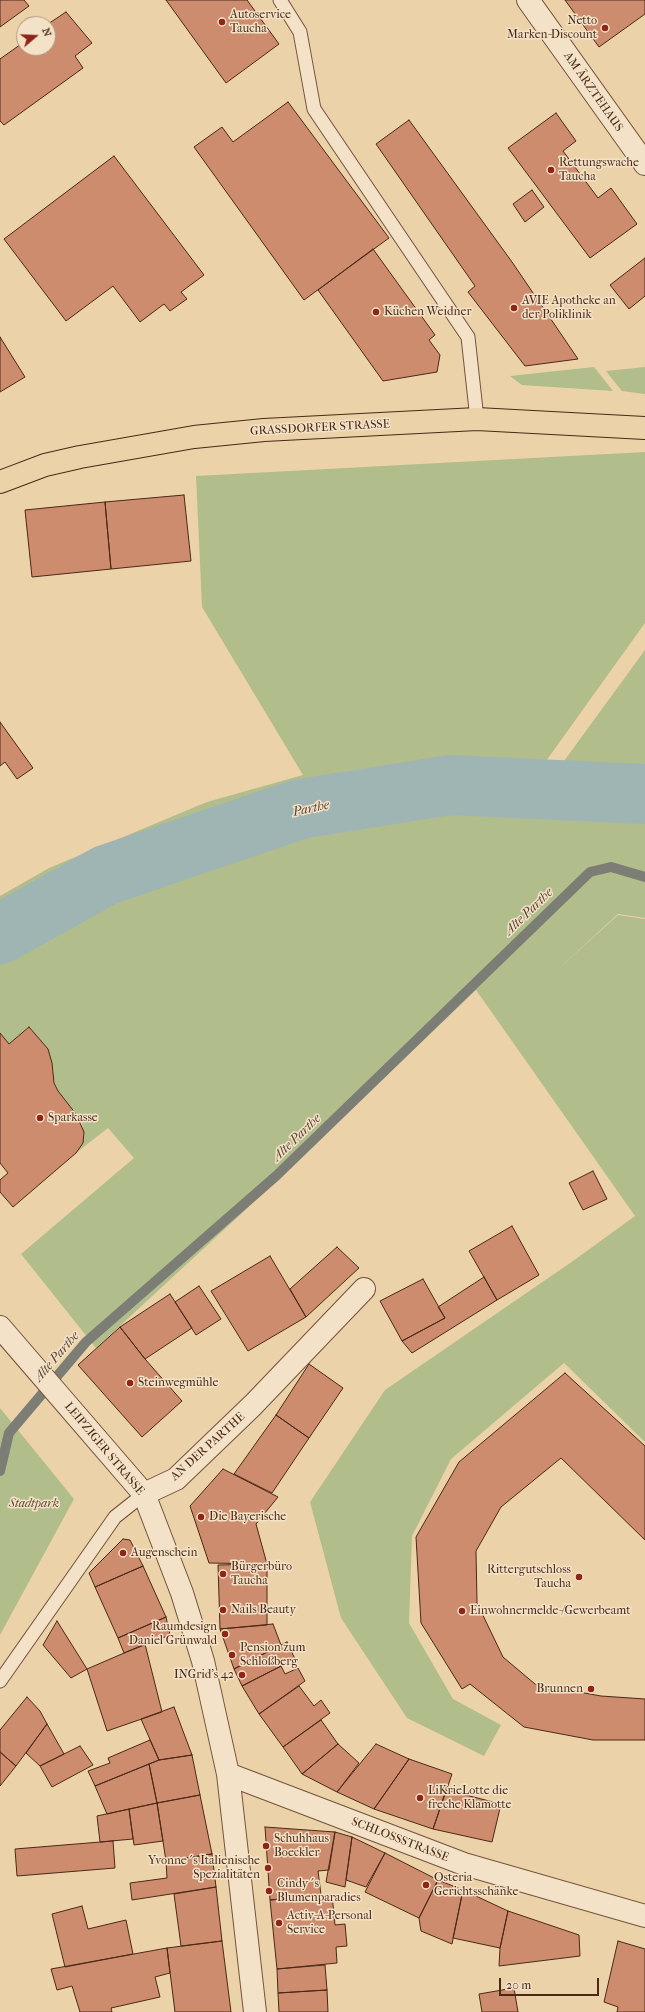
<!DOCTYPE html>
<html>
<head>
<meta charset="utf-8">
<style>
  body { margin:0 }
  #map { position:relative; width:645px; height:2012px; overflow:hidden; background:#ecd2a9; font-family:"IM FELL French Canon",serif }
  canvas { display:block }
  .north { position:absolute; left:16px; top:16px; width:40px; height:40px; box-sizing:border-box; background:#f3e2c7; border:1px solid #af9881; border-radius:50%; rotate:71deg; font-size:11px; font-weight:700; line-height:16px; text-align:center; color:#4a2817 }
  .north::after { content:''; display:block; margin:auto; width:14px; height:18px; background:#8f2418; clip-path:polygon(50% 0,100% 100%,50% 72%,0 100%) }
  .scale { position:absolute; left:499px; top:1978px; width:100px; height:18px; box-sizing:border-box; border:2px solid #4a2817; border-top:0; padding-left:5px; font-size:12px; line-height:14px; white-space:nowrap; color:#4a2817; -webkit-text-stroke:3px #f3e2c7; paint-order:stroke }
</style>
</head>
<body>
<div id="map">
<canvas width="645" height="2012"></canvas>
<div class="north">N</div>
<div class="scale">20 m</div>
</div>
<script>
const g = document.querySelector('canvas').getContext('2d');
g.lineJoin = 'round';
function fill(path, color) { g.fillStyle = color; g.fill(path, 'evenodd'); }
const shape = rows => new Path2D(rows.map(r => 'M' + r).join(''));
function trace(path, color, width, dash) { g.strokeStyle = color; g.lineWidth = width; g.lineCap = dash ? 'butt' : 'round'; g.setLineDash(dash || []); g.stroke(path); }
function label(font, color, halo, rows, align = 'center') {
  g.font = font + ' "IM FELL French Canon",serif'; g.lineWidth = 3; g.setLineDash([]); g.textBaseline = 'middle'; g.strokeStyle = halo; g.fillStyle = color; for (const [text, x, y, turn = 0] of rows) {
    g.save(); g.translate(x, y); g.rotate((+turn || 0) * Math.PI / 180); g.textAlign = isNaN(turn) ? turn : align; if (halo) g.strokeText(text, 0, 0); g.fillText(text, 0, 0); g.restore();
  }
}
fill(shape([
  [594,367,613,391,522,385,510,376],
  [645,367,645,394,622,391,606,371],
  [645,452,645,623,541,768,564,781,645,788,645,918,618,914,555,972,618,915,645,919,645,1442,564,1363,451,1459,412,1536,409,1623,453,1699,501,1725,484,1756,407,1718,341,1618,310,1502,385,1390,573,1261,635,1216,476,990,280,1178,96,1348,21,1254,134,1158,108,1128,76,1153,84,1138,82,1122,58,1092,54,1083,52,1063,48,1049,29,1027,9,1044,0,1033,0,896,49,868,207,802,303,775,202,607,196,476],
  [645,650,645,775,564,761],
  [0,1408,74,1499,0,1635]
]), '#b2bd8c');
trace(shape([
  [0,1471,9,1433,86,1342,276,1176,590,872,611,867,645,877]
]), '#7c7d75', 10);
trace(shape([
  [0,934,106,875,300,809,450,785,645,794]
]), '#9eb5b4', 60);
const building = shape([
  [0,0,24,0,29,6,0,27,0,0],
  [166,0,247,0,279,44,226,83,166,0],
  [565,0,645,0,645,14,599,47,565,0],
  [66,12,92,43,75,56,83,68,4,125,0,121,0,59,24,42,24,48,48,48,48,24,66,12],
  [288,102,389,238,304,300,194,147,222,127,233,142,288,102],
  [556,113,576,141,563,151,598,198,611,188,637,224,590,258,508,148,556,113],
  [409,120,512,262,578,359,525,366,468,292,475,286,376,144,409,120],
  [114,156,204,275,181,292,187,299,170,311,164,304,140,322,113,286,66,321,4,239,114,156],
  [532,190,544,207,525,222,513,204,532,190],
  [373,249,435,335,429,340,440,355,437,372,383,381,318,290,373,249],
  [645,258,645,296,629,309,610,285,645,258],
  [0,337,25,377,0,392,0,337],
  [184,495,191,561,111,569,105,502,184,495],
  [105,502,111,569,32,577,25,510,105,502],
  [0,722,33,768,17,779,5,762,0,766,0,722],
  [29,1027,48,1049,52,1063,54,1083,58,1091,76,1114,84,1132,83,1143,76,1153,13,1207,0,1192,0,1180,8,1173,0,1163,0,1033,9,1044,29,1027],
  [593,1171,607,1199,583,1210,569,1183,593,1171],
  [512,1226,539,1275,497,1300,469,1251,512,1226],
  [337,1247,359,1268,306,1317,290,1289,337,1247],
  [270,1256,306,1317,248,1351,211,1291,270,1256],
  [484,1277,497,1300,412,1353,402,1341,445,1318,438,1307,484,1277],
  [423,1279,445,1318,402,1341,380,1301,423,1279],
  [199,1286,221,1319,196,1335,175,1302,199,1286],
  [170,1294,192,1328,145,1359,120,1327,170,1294],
  [120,1327,145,1359,182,1401,142,1437,78,1365,120,1327],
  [309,1364,343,1388,309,1438,276,1415,309,1364],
  [565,1373,645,1446,645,1540,561,1458,501,1507,476,1551,477,1603,503,1657,535,1684,601,1696,645,1699,645,1740,593,1740,524,1727,470,1684,462,1689,421,1623,416,1537,459,1462,565,1373],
  [276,1415,309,1438,272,1493,234,1474,276,1415],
  [223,1469,278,1497,256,1524,267,1564,209,1563,190,1506,223,1469],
  [123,1539,130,1540,143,1566,95,1587,89,1573,123,1539],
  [267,1564,267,1625,220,1629,218,1565,267,1564],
  [143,1566,166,1617,118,1638,95,1587,143,1566],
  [166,1617,170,1635,124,1653,118,1638,166,1617],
  [57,1621,87,1669,71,1678,43,1645,57,1621],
  [273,1624,281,1645,234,1669,220,1629,273,1624],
  [287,1642,295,1659,242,1686,234,1669,287,1642],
  [145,1644,162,1712,107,1731,87,1669,145,1644],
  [281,1666,285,1674,298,1668,305,1681,259,1714,242,1686,281,1666],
  [299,1686,314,1706,321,1700,330,1713,283,1747,259,1714,299,1686],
  [27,1697,40,1711,47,1724,16,1766,0,1752,0,1730,27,1697],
  [174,1707,192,1755,159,1760,141,1719,174,1707],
  [321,1720,338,1744,302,1774,283,1747,321,1720],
  [47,1724,64,1754,40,1766,26,1753,47,1724],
  [150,1740,159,1760,95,1786,88,1771,110,1763,108,1758,150,1740],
  [338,1744,359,1763,337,1792,302,1774,338,1744],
  [376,1744,409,1759,374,1809,337,1792,376,1744],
  [80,1746,93,1765,52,1787,40,1766,80,1746],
  [0,1752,16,1766,0,1786,0,1752],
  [192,1755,200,1795,157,1803,149,1764,159,1760,192,1755],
  [409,1759,452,1774,433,1829,374,1809,409,1759],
  [149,1764,157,1803,107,1814,95,1786,149,1764],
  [446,1790,501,1804,492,1842,433,1829,446,1790],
  [200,1795,212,1854,166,1861,157,1803,200,1795],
  [157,1803,163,1841,134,1845,129,1809,157,1803],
  [129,1809,133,1839,100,1842,97,1816,129,1809],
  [265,1827,335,1832,329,1870,318,1871,321,1895,270,1900,265,1827],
  [335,1832,352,1837,345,1887,326,1882,335,1832],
  [352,1837,385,1853,366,1887,346,1880,352,1837],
  [113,1841,115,1868,17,1876,15,1849,113,1841],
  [385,1853,438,1880,419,1918,365,1892,385,1853],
  [212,1854,216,1887,132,1900,130,1883,167,1878,166,1861,212,1854],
  [438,1880,463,1890,452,1944,421,1931,419,1918,438,1880],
  [216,1887,222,1941,181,1946,174,1894,216,1887],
  [463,1890,508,1911,500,1948,453,1938,463,1890],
  [332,1895,335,1925,345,1924,347,1946,336,1947,337,1963,277,1969,270,1900,332,1895],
  [82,1906,88,1929,126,1920,133,1954,65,1967,52,1914,82,1906],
  [508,1911,579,1935,580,1956,499,1966,500,1948,508,1911],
  [222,1941,231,2012,175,2012,167,1948,222,1941],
  [618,1941,645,1949,645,2012,617,2012,618,2007,604,2002,618,1941],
  [167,1948,170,1973,155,1977,160,1997,111,2008,112,2012,80,2012,72,1986,57,1990,51,1969,167,1948],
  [325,1965,327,1990,278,1993,277,1969,325,1965],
  [514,1988,518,2012,482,2012,479,1994,514,1988],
  [327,1990,328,2012,279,2012,278,1993,327,1990]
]);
fill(building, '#ce8c6e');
trace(building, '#4a2817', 1);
const lane = shape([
  [280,0,300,32,314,109,468,337,477,419],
  [0,1681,115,1517,144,1494]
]);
const street = shape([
  [528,0,645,164],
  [0,1327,144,1494,182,1593,203,1661,228,1774,255,2012],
  [144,1494,176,1479,253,1405,364,1289],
  [228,1774,464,1864,645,1916]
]);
const primary = shape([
  [0,482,45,465,80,457,194,437,264,430,477,419,645,428]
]);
trace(lane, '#72523c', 15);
trace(street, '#72523c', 24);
trace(primary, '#4a2817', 24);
trace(lane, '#f3e2c7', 13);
trace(street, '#f3e2c7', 22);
trace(primary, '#ecd2a9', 22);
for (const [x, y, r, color] of [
  [222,22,4,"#8f2418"],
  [605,28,4,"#8f2418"],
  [551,170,4,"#8f2418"],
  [514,308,4,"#8f2418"],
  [376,312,4,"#8f2418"],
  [40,1118,4,"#8f2418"],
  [130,1383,4,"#8f2418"],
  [201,1517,4,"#8f2418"],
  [123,1553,4,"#8f2418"],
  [223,1574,4,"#8f2418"],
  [579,1577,4,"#8f2418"],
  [223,1610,4,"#8f2418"],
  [462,1611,4,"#8f2418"],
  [225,1634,4,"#8f2418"],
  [232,1655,4,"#8f2418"],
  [242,1675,4,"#8f2418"],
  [591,1689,4,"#8f2418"],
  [420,1798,4,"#8f2418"],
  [266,1846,4,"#8f2418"],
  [268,1868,4,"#8f2418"],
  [426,1885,4,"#8f2418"],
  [269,1891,4,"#8f2418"],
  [279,1923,4,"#8f2418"]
]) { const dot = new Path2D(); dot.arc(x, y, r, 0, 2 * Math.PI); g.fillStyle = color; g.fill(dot); trace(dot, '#f3e2c7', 1.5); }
label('12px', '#4a2817', '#f3e2c7', [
  ["Autoservice",230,15],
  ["Taucha",230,29],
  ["Netto",597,21,"right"],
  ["Marken-Discount",597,35,"right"],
  ["Rettungswache",559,163],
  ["Taucha",559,177],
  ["AVIE Apotheke an",522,301],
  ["der Poliklinik",522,315],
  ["Küchen Weidner",384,312],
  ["Sparkasse",48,1118],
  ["Steinwegmühle",138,1383],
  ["Die Bayerische",209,1517],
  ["Augenschein",131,1553],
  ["Bürgerbüro",231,1567],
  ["Taucha",231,1581],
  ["Rittergutschloss",571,1570,"right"],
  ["Taucha",571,1584,"right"],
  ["Nails Beauty",231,1610],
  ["Einwohnermelde-/Gewerbeamt",470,1611],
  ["Raumdesign",217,1627,"right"],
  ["Daniel Grünwald",217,1641,"right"],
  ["Pension zum",240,1648],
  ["Schloßberg",240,1662],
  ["INGrid's 42",234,1675,"right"],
  ["Brunnen",583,1689,"right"],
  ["LiKrieLotte die",428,1791],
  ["freche Klamotte",428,1805],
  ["Schuhhaus",274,1839],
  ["Boeckler",274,1853],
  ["Yvonne´s Italienische",260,1861,"right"],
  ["Spezialitäten",260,1875,"right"],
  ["Osteria",434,1878],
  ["Gerichtsschänke",434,1892],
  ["Cindy´s",277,1884],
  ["Blumenparadies",277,1898],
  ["Activ-A-Personal",287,1916],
  ["Service",287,1930]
], 'left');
label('12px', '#4a2817', '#f3e2c7', [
  ["AM ÄRZTEHAUS",593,92,55],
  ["GRASSDORFER STRASSE",320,428,-3],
  ["AN DER PARTHE",208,1447,-42],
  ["LEIPZIGER STRASSE",104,1449,50],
  ["SCHLOSSSTRASSE",400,1840,21]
]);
label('italic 12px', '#5f462e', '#f3e2c7', [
  ["Stadtpark",34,1504]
]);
label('italic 13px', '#5b4436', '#f3e2c7', [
  ["Parthe",311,809,-12],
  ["Alte Parthe",529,912,-44],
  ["Alte Parthe",297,1138,-44],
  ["Alte Parthe",57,1357,-49]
]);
</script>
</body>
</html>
